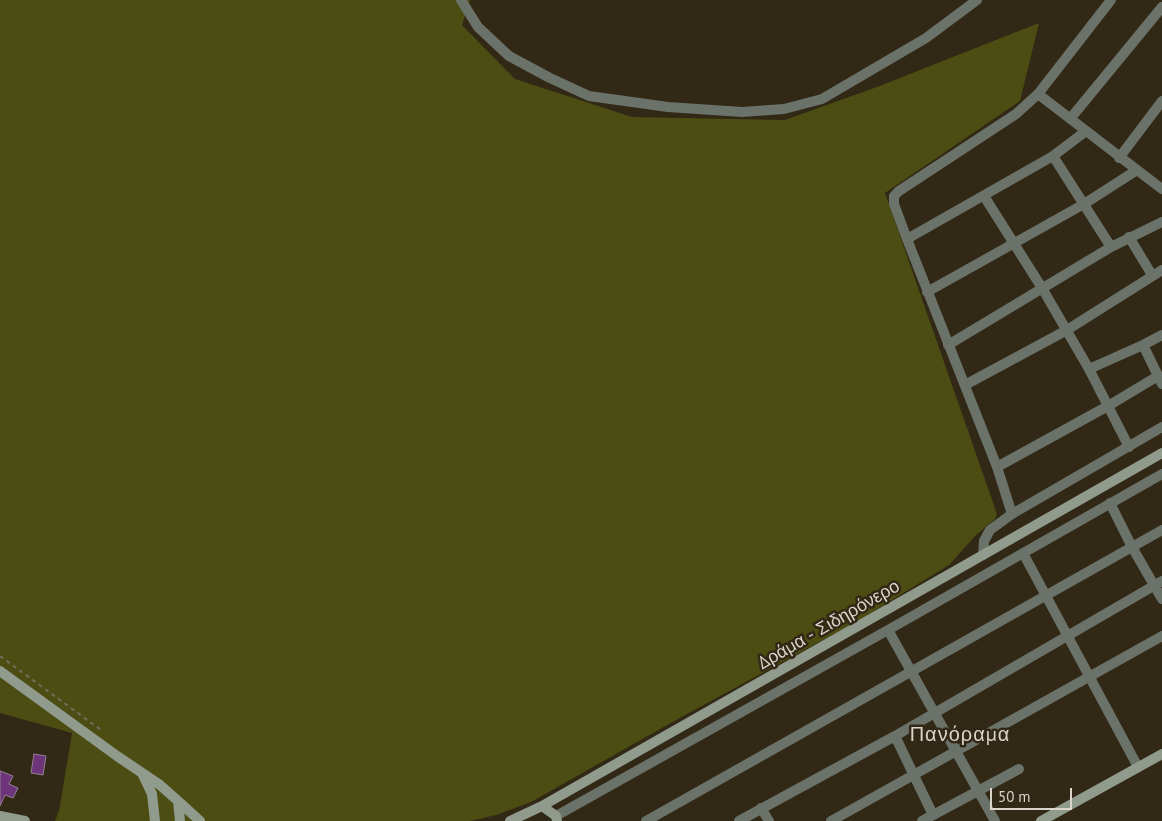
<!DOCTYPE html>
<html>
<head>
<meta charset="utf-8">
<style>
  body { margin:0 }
  #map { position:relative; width:1162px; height:821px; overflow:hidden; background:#312816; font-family:"PT Sans",sans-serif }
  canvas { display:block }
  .scale { position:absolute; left:990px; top:788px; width:82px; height:22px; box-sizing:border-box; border:2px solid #dad4c9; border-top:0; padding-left:6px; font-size:15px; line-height:18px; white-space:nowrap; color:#dad4c9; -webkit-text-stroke:4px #312816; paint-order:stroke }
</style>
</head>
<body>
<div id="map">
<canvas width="1162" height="821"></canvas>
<div class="scale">50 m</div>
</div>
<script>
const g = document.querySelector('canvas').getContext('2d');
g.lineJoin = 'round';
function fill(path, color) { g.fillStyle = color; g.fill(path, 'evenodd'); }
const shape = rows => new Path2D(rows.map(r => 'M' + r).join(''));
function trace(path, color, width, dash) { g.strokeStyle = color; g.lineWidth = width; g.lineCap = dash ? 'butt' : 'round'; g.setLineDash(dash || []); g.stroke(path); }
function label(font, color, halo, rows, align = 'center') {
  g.font = font + ' "PT Sans",sans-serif'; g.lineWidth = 5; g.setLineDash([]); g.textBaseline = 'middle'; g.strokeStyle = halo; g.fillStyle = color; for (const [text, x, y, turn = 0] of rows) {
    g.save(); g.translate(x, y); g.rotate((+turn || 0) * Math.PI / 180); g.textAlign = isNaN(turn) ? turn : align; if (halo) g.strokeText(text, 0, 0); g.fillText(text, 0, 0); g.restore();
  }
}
fill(shape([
  [0,0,470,0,462,25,515,79,632,117,785,120,877,87,1039,23,1020,101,885,193,997,514,995,519,976,535,949,565,856,622,676,720,531,802,496,815,470,821,55,821,59,811,72,733,0,713]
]), '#4c4d12');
const building = shape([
  [34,754,46,756,43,775,31,773,34,754],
  [0,771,13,776,9,784,18,788,13,798,5,795,0,806,0,771]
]);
fill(building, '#6f357a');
trace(building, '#918193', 1);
trace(shape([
  [0,656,101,730]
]), '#746d5d', 2, [4, 4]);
trace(shape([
  [461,0,478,27,509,56,550,78,589,96,668,107,742,112,784,109,822,99,926,38,977,0],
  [1038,94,1162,189],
  [1070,119,1162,7],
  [1053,156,1111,247],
  [1119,158,1162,101],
  [984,196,1042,288,1089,369],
  [1129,237,1152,275],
  [907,239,1053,156,1086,131],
  [927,292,1084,204,1137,170],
  [948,345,1111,247,1162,222],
  [1143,345,1162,384],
  [965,385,1067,330,1162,270],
  [1129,447,1089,369,1143,345,1162,335],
  [997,467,1108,406,1158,376],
  [1110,503,1132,547,1162,599],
  [1012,514,997,467,907,239,894,204,894,196,899,191,1016,114,1038,94,1111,0],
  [1023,553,1138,767],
  [983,555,984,541,990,530,1012,514,1162,427],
  [888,630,995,821],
  [895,736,933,815],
  [761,808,769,821],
  [556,816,888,630,1162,474],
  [646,821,1162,530],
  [739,821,895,736,1162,581],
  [831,821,1162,636],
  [922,821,1019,769]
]), '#6b7269', 10);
trace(shape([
  [0,671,117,756,160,785,178,801,180,821],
  [143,775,152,794,155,821],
  [178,801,200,821],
  [542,806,556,816,557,821],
  [0,816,25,821],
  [510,821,542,806,1162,453],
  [1041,821,1162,754]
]), '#909a8d', 10);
label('18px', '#dad4c9', '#312816', [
  ["Δράμα - Σιδηρόνερο",829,625,-30]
]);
g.letterSpacing = '1px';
label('20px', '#dad4c9', '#312816', [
  ["Πανόραμα",960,735]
]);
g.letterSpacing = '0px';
</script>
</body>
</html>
